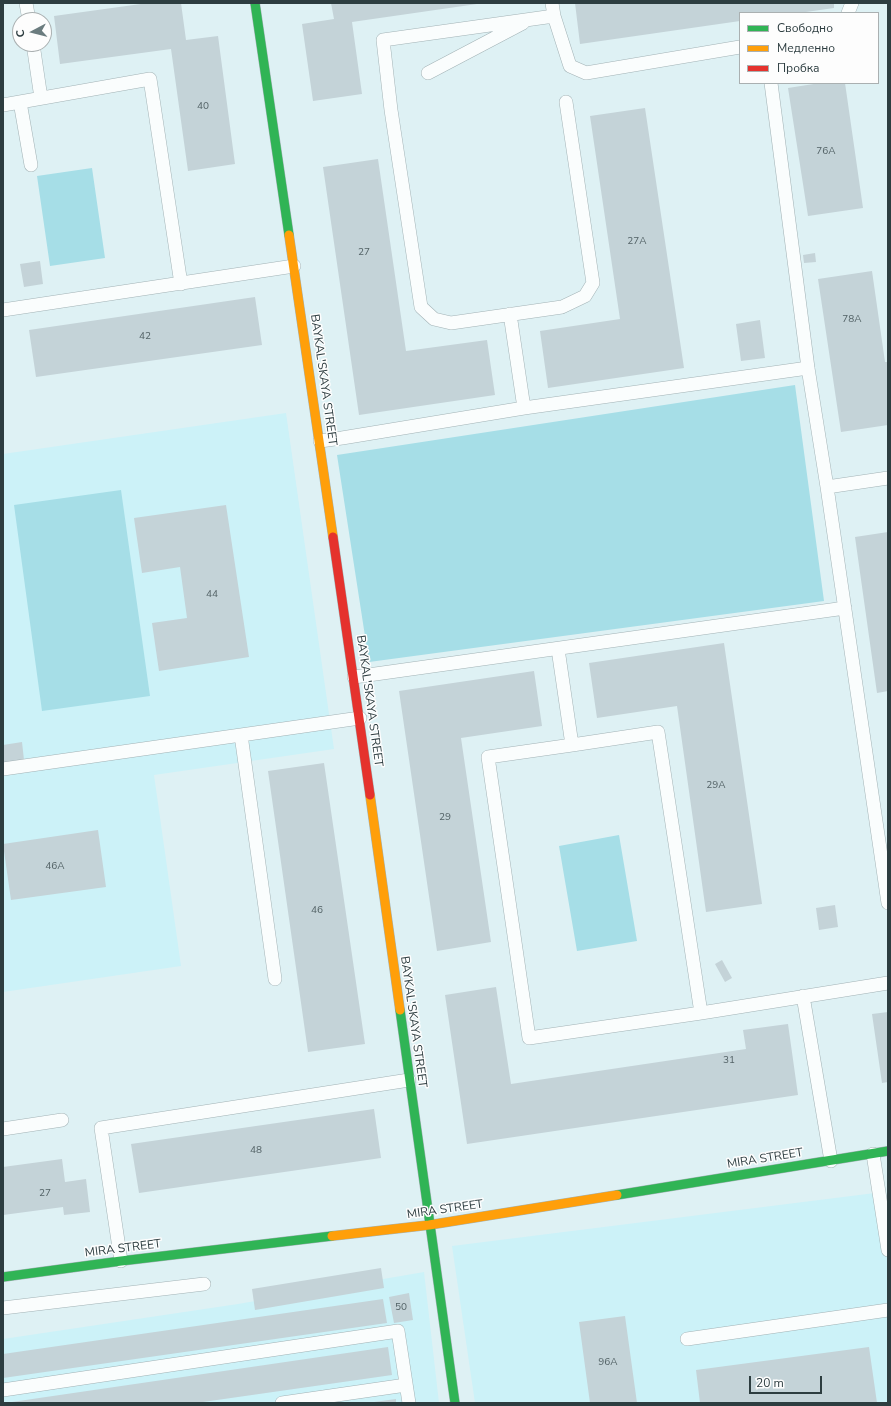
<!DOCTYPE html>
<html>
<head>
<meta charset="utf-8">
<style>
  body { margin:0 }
  #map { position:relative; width:891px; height:1406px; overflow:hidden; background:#def1f4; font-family:"Nunito Sans",sans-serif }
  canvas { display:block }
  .frame { position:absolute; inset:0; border:4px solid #2d3d40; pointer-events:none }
  .legend { position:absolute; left:739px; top:12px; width:140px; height:72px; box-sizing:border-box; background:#fdfdfd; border:1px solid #aab0b1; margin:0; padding:5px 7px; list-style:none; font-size:12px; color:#2d3d40 }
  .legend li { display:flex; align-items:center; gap:8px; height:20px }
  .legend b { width:20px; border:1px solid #aab0b1 }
  .north { position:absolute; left:12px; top:12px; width:40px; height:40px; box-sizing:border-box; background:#fdfdfd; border:1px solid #aab0b1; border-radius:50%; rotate:263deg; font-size:11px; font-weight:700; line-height:16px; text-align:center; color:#2d3d40 }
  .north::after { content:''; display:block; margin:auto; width:14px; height:18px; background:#6b7c7f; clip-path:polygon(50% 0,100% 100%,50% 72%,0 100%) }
  .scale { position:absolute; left:749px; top:1376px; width:73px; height:18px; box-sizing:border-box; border:2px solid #2d3d40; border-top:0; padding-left:5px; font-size:12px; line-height:14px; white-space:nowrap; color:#2d3d40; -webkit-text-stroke:3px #fdfdfd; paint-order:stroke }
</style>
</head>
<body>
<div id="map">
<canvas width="891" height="1406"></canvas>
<div class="frame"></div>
<ul class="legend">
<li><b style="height:5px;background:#30b455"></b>Свободно</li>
<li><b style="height:5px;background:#ff9f0a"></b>Медленно</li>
<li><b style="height:5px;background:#e5322d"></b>Пробка</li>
</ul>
<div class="north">С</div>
<div class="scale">20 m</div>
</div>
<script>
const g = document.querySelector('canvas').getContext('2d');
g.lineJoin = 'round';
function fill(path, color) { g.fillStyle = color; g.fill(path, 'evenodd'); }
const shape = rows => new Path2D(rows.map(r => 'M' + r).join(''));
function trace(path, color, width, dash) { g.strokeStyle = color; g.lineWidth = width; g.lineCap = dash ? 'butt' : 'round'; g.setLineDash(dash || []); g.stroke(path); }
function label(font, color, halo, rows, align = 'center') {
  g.font = font + ' "Nunito Sans",sans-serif'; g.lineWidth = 3; g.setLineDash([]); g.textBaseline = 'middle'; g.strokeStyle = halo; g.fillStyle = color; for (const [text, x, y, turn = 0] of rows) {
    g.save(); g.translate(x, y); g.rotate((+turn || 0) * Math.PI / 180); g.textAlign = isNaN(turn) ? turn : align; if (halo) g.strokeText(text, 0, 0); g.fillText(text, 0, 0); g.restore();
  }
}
fill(shape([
  [286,413,334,749,154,775,181,966,3,992,3,454],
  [883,1192,888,1225,888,1403,475,1403,452,1246],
  [424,1272,439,1403,3,1403,3,1339,238,1304]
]), '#ccf2f8');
fill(shape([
  [92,168,105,258,50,266,37,176],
  [795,385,824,601,369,662,337,455],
  [121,490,150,696,42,711,14,505],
  [619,835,637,941,577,951,559,846]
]), '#a6dee7');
fill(shape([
  [148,3,181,3,186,40,218,36,235,164,188,171,171,49,60,64,54,16],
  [331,3,477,3,477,4,352,22,362,94,313,101,302,24,334,19],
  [575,3,834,3,834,8,799,13,740,13,740,21,580,44],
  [820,83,845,83,863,208,808,216,788,88],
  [645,108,684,368,548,388,540,331,620,319,590,116],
  [378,159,406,351,487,340,495,395,359,415,323,167],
  [815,253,816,262,804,263,803,255],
  [40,261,43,284,24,287,20,264],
  [872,271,885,362,888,362,888,425,841,432,818,279],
  [255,297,262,345,36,377,29,330],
  [760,320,765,358,741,361,736,324],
  [226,505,249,657,159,671,152,623,187,618,180,567,142,573,134,518],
  [888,532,888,691,877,693,855,537],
  [724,643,762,904,706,912,677,706,597,718,589,663],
  [534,671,542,726,461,738,491,942,437,951,399,691],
  [22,742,24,760,3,763,3,745],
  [324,763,365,1044,308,1052,268,771],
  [98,830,106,887,11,900,3,844],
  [835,905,838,927,819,930,816,908],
  [722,960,732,978,725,982,715,964],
  [496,987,511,1084,746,1049,743,1030,788,1024,798,1095,467,1144,445,995],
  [888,1012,888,1082,882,1083,872,1014],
  [374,1109,381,1158,139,1193,131,1144],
  [62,1159,65,1182,86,1179,90,1212,64,1215,63,1207,3,1215,3,1167],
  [381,1268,384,1288,255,1310,252,1289],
  [409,1293,413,1320,394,1323,389,1297],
  [383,1299,387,1323,3,1378,3,1354],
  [625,1316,637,1403,590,1403,579,1322],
  [388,1347,392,1375,196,1403,5,1403],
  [869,1347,877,1403,700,1403,696,1370],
  [396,1399,396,1403,375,1403,374,1402]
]), '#c4d3d8');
const lane = shape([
  [26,3,29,20],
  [552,3,554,16],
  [848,13,852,3],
  [33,44,41,98],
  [428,73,523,23],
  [771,83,808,368,827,487,888,903],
  [20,102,31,165],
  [566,102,593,283,585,296,562,307,451,323,434,319,421,307,391,110,383,40,554,16,570,66,586,73,740,47],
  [3,105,150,79,181,284],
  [3,310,294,266],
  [510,314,524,408],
  [320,441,342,438,524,408,808,368],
  [827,487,888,478],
  [558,649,572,745,488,757,529,1038,701,1013,888,983],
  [354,677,845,608],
  [241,735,275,979],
  [572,745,658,732,701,1013],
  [3,769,360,718],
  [803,996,831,1161],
  [3,1129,62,1120],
  [873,1154,888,1250],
  [121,1261,101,1128,409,1080],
  [3,1308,204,1284],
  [687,1339,888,1310],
  [3,1390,398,1331,409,1403],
  [282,1403,406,1385]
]);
const fast = shape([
  [255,3,289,235],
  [400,1010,455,1403],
  [617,1195,888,1151],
  [3,1277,121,1261,332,1236]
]);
const slow = shape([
  [289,235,333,537],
  [370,795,400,1010],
  [332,1236,429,1225,617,1195]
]);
const jam = shape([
  [333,537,370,795]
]);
trace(lane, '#a2b2b5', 14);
trace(fast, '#a2b2b5', 10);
trace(slow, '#a2b2b5', 10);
trace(jam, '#a2b2b5', 10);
trace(lane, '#fafdfd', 13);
trace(fast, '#30b455', 9);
trace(slow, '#ff9f0a', 9);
trace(jam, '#e5322d', 9);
label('10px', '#536266', null, [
  ["40",203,107],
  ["76А",826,152],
  ["27А",637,242],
  ["27",364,253],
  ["78А",852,320],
  ["42",145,337],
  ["44",212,595],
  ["29А",716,786],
  ["29",445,818],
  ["46А",55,867],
  ["46",317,911],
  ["31",729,1061],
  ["48",256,1151],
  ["27",45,1194],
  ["50",401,1308],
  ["96А",608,1363]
]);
label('12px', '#2d3d40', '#fdfdfd', [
  ["BAYKAL'SKAYA STREET",323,380,82],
  ["BAYKAL'SKAYA STREET",369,701,82],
  ["BAYKAL'SKAYA STREET",413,1022,82],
  ["MIRA STREET",765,1159,-9],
  ["MIRA STREET",445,1210,-8],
  ["MIRA STREET",123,1249,-7]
]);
</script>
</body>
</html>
